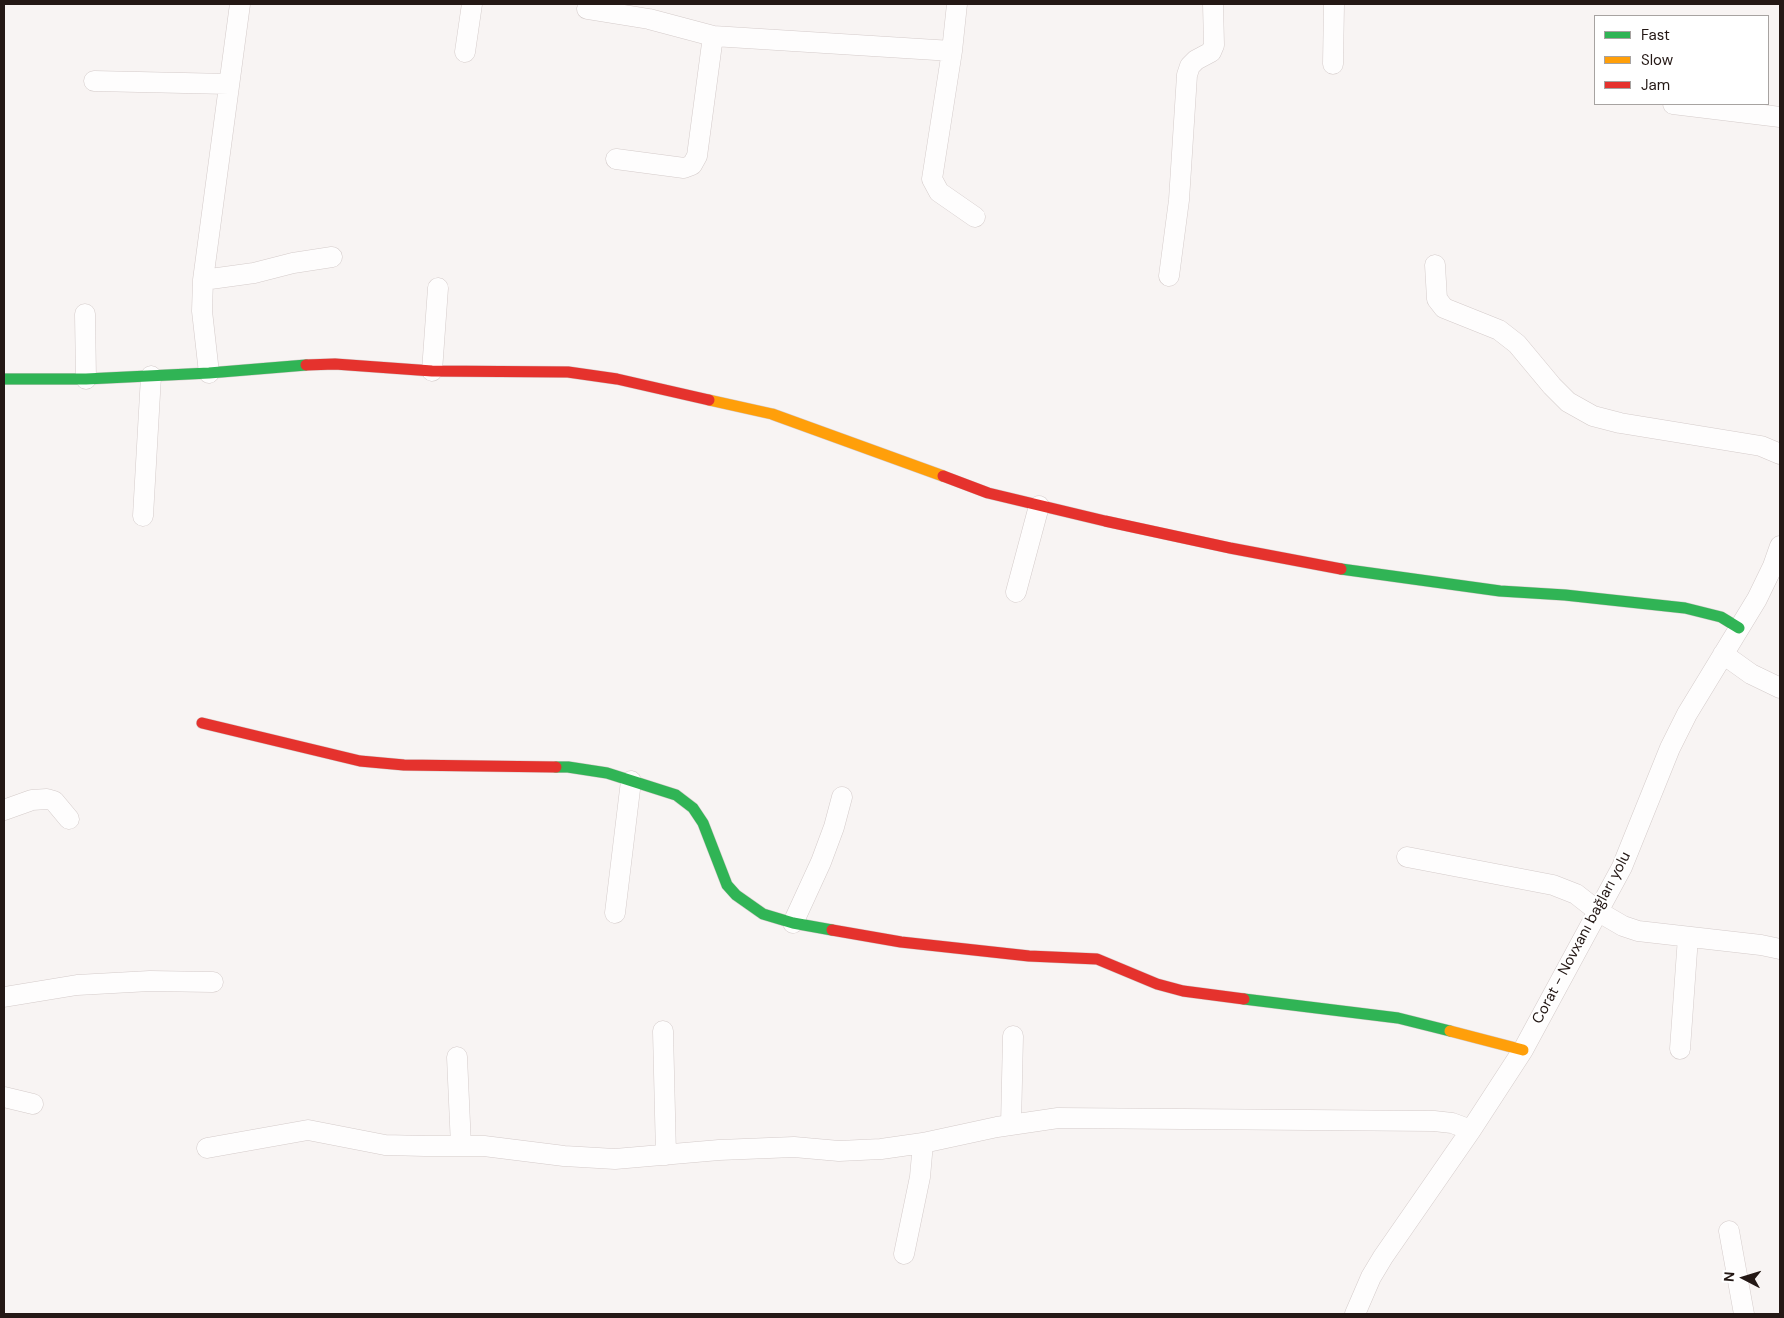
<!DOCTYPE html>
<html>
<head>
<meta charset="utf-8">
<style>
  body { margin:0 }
  #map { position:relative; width:1784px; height:1318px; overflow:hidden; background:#f8f4f3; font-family:"DM Sans",sans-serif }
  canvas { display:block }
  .frame { position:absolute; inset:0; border:5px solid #241815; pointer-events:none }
  .legend { position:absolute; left:1594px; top:15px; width:175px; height:90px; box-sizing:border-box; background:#fff; border:1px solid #a7a3a1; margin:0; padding:6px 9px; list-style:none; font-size:15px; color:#241815 }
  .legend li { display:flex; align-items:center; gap:10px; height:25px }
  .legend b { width:25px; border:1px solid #a7a3a1 }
  .north { position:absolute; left:1719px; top:1253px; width:50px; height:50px; -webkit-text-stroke:4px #fff; paint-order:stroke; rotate:275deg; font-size:14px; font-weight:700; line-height:20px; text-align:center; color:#241815 }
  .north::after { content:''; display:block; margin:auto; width:18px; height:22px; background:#241815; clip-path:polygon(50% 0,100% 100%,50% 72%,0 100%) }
</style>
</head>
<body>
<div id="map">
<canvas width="1784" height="1318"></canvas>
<div class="frame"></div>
<ul class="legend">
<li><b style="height:6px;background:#30b455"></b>Fast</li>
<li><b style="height:6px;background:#ff9f0a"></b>Slow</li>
<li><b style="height:6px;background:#e5322d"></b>Jam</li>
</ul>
<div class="north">N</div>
</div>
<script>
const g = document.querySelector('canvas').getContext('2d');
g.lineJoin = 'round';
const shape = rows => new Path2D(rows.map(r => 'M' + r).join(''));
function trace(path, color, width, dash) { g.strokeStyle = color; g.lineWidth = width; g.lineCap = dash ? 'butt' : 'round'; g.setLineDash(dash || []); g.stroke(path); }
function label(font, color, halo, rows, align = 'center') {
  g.font = font + ' "DM Sans",sans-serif'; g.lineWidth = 4; g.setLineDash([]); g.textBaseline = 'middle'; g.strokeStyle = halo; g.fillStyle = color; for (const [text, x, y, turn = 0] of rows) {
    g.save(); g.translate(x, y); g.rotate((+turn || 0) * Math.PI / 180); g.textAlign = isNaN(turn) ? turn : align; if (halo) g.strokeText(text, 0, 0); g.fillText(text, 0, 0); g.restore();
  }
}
const street = shape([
  [957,4,952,51,932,179,939,192,975,217],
  [587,9,649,19,713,36,952,51],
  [465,52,472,4],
  [1333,64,1334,4],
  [94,81,229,84],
  [1673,104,1780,117],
  [616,159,684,168,692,165,697,156,713,36],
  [1435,265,1437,299,1444,308,1499,330,1517,344,1552,386,1568,402,1593,416,1620,423,1761,446,1780,454],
  [1169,276,1179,200,1187,75,1190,66,1196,60,1211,52,1214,45,1213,4],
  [203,280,254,273,293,263,332,257],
  [85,314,86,379],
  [432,371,438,288],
  [209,373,202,311,203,280,240,4],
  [143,516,151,376],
  [1016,592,1039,506],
  [1723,654,1751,674,1780,688],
  [4,810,32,800,47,799,54,801,69,819],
  [1407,857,1553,885,1576,894,1599,912,1623,926,1638,931,1761,945,1780,949],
  [615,913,631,781],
  [793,923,821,862,834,827,842,797],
  [4,997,77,985,150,981,213,982],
  [663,1031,666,1155],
  [1680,1049,1688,937],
  [457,1057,461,1146],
  [4,1097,33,1104],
  [1011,1125,1013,1036],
  [207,1148,308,1130,385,1145,425,1146,484,1146,564,1156,615,1159,719,1150,794,1147,839,1151,881,1149,923,1143,997,1127,1058,1118,1434,1121,1452,1123,1471,1130],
  [1729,1231,1744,1314],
  [904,1254,920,1177,923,1143],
  [1355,1314,1371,1277,1383,1257,1471,1130,1523,1050,1622,867,1670,748,1687,714,1757,599,1773,566,1780,546]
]);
const fast = shape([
  [4,379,86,379,209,373,306,365],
  [1341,569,1500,591,1565,595,1685,608,1721,617,1739,628],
  [556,767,568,767,607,773,676,795,693,808,703,823,727,885,736,895,763,914,793,923,832,930],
  [1244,999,1398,1018,1450,1031]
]);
const slow = shape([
  [709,400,772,414,943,476],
  [1450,1031,1523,1050]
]);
const jam = shape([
  [306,365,335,364,432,371,568,372,617,379,709,400],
  [943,476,988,493,1105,521,1230,548,1341,569],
  [202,723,360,761,404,765,556,767],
  [832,930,901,942,1029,956,1097,959,1157,984,1183,991,1244,999]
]);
trace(street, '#d4cbca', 21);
trace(fast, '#d4cbca', 12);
trace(slow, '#d4cbca', 12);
trace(jam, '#d4cbca', 12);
trace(street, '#fefdfd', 20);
trace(fast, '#30b455', 11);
trace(slow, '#ff9f0a', 11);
trace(jam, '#e5322d', 11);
label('15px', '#241815', '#fff', [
  ["Corat - Novxanı bağları yolu",1582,938,-62]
]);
</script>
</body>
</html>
